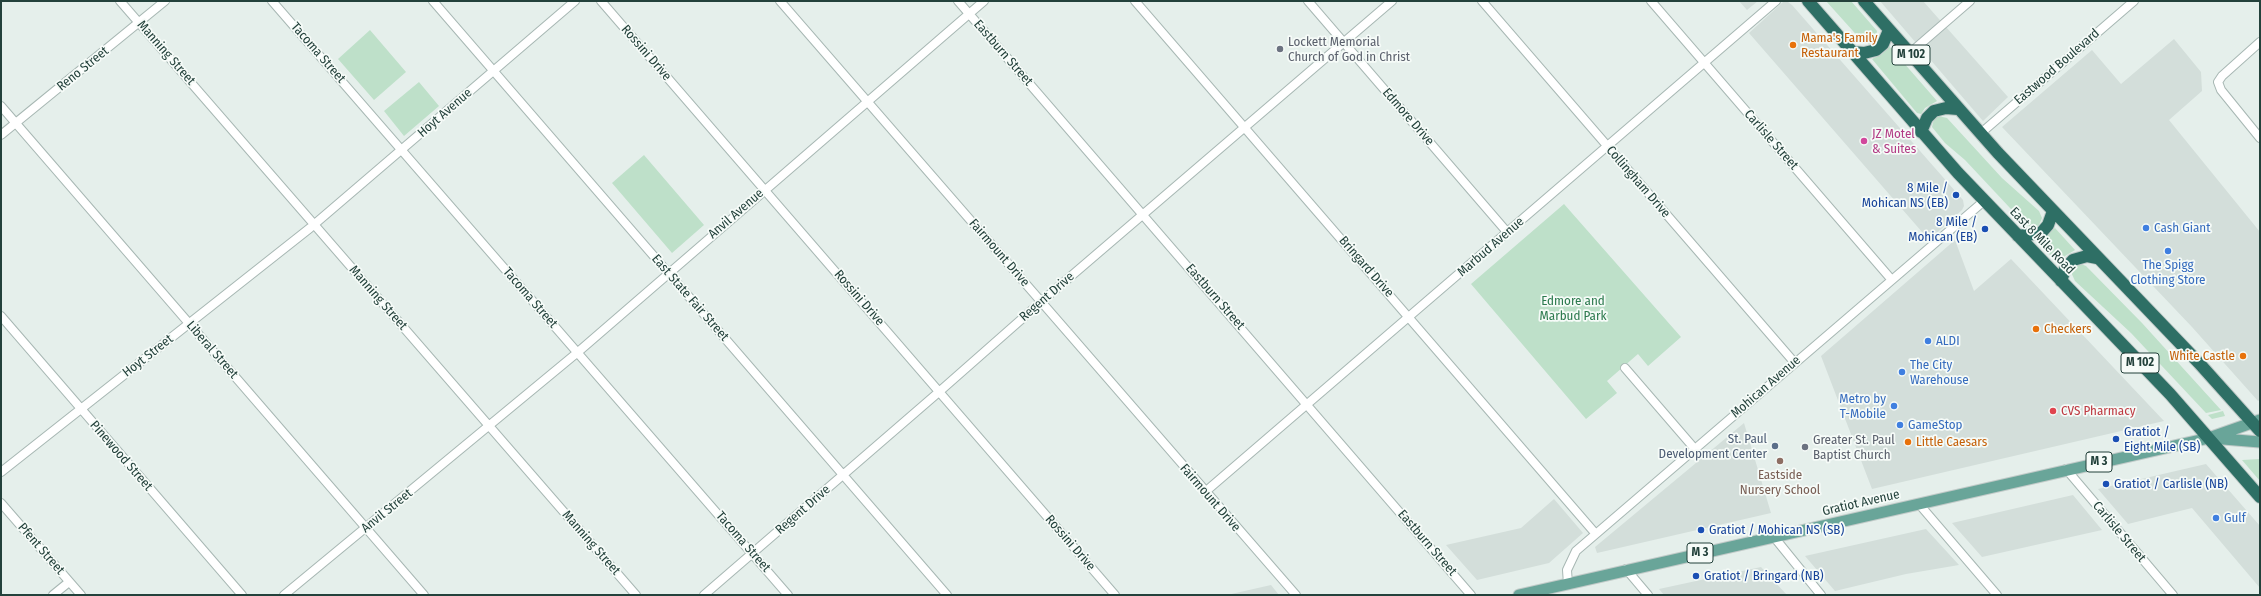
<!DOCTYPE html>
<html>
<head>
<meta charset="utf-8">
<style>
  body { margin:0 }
  #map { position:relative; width:2261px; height:596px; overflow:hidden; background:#e5efeb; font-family:"Fira Sans Condensed",sans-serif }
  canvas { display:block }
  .frame { position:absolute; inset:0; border:2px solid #23413b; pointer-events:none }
</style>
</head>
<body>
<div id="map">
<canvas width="2261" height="596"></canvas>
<div class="frame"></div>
</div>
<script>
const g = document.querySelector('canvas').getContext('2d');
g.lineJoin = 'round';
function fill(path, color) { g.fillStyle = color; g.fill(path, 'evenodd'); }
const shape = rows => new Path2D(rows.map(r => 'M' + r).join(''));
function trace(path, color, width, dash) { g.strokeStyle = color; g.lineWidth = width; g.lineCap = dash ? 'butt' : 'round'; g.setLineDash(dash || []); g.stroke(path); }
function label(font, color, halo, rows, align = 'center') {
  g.font = font + ' "Fira Sans Condensed",sans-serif'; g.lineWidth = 3.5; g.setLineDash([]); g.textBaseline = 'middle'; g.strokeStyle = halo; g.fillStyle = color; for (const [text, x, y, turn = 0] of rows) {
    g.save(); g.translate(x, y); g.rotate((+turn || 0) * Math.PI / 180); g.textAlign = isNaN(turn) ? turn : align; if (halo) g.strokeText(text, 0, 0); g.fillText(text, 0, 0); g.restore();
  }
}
fill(shape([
  [1739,1,1758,1,1747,10],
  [1880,1,1923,1,2008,97,1983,121],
  [1783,2,1788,2,1792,5,1963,200,1964,206,1962,210,1929,240,1749,33],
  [2174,39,2201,72,2202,91,2169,120,2260,232,2260,400,2258,401,2192,327,2002,127,2092,50,2121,84],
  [1955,240,1974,291,2011,259,2164,421,1872,489,1821,356],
  [1744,423,1771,513,1597,553,1595,547],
  [2206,464,2260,526,2260,588,2192,508,2128,524,2098,489],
  [2073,495,2102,530,1982,557,1952,523],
  [1554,499,1583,533,1549,563,1477,580,1446,545,1521,528],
  [1926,529,1959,565,1906,574,1835,591,1805,556],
  [1761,567,1787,595,1664,595,1659,589],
  [1271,585,1279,595,1227,595]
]), '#d3deda');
fill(shape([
  [1826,1,1851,1,1877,31,1875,42,1869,44,1862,41],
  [370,30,406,72,374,100,338,59],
  [1889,46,1937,101,1925,108,1921,114,1917,113,1872,59,1882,54],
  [419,82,439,106,404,136,384,111],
  [1938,116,1947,118,2002,178,2039,211,2042,218,2039,225,2033,228,2025,224,1965,160,1945,143,1932,127,1934,119],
  [644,155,704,225,672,253,612,183],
  [1564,204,1681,337,1648,366,1638,354,1607,381,1617,393,1586,419,1471,284],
  [2055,228,2075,250,2065,256,2059,264,2037,242],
  [2081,264,2086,266,2142,323,2221,410,2206,413,2131,333,2075,281,2071,272,2076,265],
  [2223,411,2225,416,2212,419,2208,415],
  [2260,459,2260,481,2242,460]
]), '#bee0c9');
const minor = shape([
  [120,1,636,595],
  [272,1,788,595],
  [433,1,947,595],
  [601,1,1115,595],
  [780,1,1296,595],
  [958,1,1471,595],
  [1135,1,1595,533],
  [1308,1,1507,232],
  [1482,1,1794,362],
  [1651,1,1891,279],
  [2260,42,2222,76,2218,82,2221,90,2260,138],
  [1910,53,1970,1],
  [1,106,424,595],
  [1981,133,2134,1],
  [1,135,165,1],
  [1,316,242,595],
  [1625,368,1694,448],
  [2066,469,2173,595],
  [1,472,310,228,575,1],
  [1205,492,1776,1],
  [1,503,81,595],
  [1919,504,1997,595],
  [1774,537,1821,595],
  [1626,569,1648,595],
  [1568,584,1567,570,1576,551,1984,201],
  [53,595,69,582],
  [284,595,578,352,984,1],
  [704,595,940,391,1049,295,1392,1]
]);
const major = shape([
  [2211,438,2260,442],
  [1519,595,2209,438,2260,420]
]);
const highway = shape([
  [1808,1,1958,173,2170,394,2260,497],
  [1864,1,1998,153,2199,363,2260,431],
  [1852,52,1864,53,1876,50,1883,44,1889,30],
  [1921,132,1927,118,1934,111,1946,108,1958,109],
  [2018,236,2041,233,2048,225,2053,211],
  [2061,281,2065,269,2073,260,2087,256,2097,258]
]);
trace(minor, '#a7b7b3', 10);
trace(major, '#c1cac8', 13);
trace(highway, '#c1cac8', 14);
trace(minor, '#fff', 8);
trace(major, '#69a599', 11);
trace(highway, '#2e6f65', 12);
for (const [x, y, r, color] of [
  [1793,45,4,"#e8710a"],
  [1280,49,4,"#6b7280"],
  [1864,141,4,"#d1479c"],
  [1956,195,4,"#1a4fb4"],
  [2146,228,4,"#3f7fe0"],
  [1985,229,4,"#1a4fb4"],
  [2168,251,4,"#3f7fe0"],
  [2036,329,4,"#e8710a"],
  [1928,341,4,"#3f7fe0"],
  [2243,356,4,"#e8710a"],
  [1902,372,4,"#3f7fe0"],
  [1894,406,4,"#3f7fe0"],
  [2053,411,4,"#e0444e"],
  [1900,425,4,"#3f7fe0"],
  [2116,439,4,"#1a4fb4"],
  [1908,442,4,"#e8710a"],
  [1775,446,4,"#5c6f8a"],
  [1805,447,4,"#6b7280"],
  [1780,461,4,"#8d6e63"],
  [2106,484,4,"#1a4fb4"],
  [2216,518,4,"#3f7fe0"],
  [1701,530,4,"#1a4fb4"],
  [1696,576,4,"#1a4fb4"]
]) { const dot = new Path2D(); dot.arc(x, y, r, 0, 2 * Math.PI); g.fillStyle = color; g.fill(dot); trace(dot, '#f6fbf8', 1.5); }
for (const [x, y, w] of [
  [1911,55,38],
  [2140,363,38],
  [2099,462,26],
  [1700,553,26]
]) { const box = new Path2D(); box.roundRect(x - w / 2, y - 10, w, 20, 3); g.fillStyle = '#f6fbf8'; g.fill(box); trace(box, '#23413b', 1); }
label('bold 12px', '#23413b', null, [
  ["M 102",1911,55],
  ["M 102",2140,363],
  ["M 3",2099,462],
  ["M 3",1700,553]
]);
label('13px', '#c56008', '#f6fbf8', [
  ["Mama's Family",1801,38],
  ["Restaurant",1801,53],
  ["Checkers",2044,329],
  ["White Castle",2235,356,"right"],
  ["Little Caesars",1916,442]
], 'left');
label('13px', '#5b616d', '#f6fbf8', [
  ["Lockett Memorial",1288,42],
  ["Church of God in Christ",1288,57],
  ["Greater St. Paul",1813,440],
  ["Baptist Church",1813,455]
], 'left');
label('13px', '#23413b', '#f6fbf8', [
  ["Manning Street",166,53,49],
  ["Tacoma Street",318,53,49],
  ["Rossini Drive",646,53,49],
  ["Eastburn Street",1003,53,49],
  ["Eastwood Boulevard",2057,67,-41],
  ["Reno Street",83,69,-39],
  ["Hoyt Avenue",445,113,-41],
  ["Edmore Drive",1408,117,49],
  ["Carlisle Street",1771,140,49],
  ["Collingham Drive",1638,182,49],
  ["Anvil Avenue",736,214,-41],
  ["East 8 Mile Road",2042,241,46],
  ["Marbud Avenue",1491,247,-41],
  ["Fairmount Drive",999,253,49],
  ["Bringard Drive",1366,267,49],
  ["Regent Drive",1047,297,-41],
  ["Eastburn Street",1215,297,49],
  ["Manning Street",378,298,49],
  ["Tacoma Street",530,298,49],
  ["East State Fair Street",690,298,49],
  ["Rossini Drive",859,298,49],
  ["Liberal Street",212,350,49],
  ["Hoyt Street",148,356,-38],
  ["Mohican Avenue",1766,387,-41],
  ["Pinewood Street",121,456,49],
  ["Fairmount Drive",1210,498,49],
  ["Gratiot Avenue",1861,503,-13],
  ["Regent Drive",803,510,-41],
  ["Anvil Street",387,511,-39],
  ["Carlisle Street",2119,532,50],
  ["Tacoma Street",743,542,49],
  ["Manning Street",591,543,49],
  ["Rossini Drive",1070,543,49],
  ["Eastburn Street",1427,543,49],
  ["Pfent Street",41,549,49]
]);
label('13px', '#b23c85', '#f6fbf8', [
  ["JZ Motel",1872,134],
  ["& Suites",1872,149]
], 'left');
label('13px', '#164399', '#f6fbf8', [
  ["8 Mile /",1948,188,"right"],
  ["Mohican NS (EB)",1948,203,"right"],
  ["8 Mile /",1977,222,"right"],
  ["Mohican (EB)",1977,237,"right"],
  ["Gratiot /",2124,432],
  ["Eight Mile (SB)",2124,447],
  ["Gratiot / Carlisle (NB)",2114,484],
  ["Gratiot / Mohican NS (SB)",1709,530],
  ["Gratiot / Bringard (NB)",1704,576]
], 'left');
label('13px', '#366cbe', '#f6fbf8', [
  ["Cash Giant",2154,228],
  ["The Spigg",2168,265,"center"],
  ["Clothing Store",2168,280,"center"],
  ["ALDI",1936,341],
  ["The City",1910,365],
  ["Warehouse",1910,380],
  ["Metro by",1886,399,"right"],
  ["T-Mobile",1886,414,"right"],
  ["GameStop",1908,425],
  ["Gulf",2224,518]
], 'left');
label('13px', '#2c7a4e', '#f6fbf8', [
  ["Edmore and",1573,301],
  ["Marbud Park",1573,316]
]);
label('13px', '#be3a42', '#f6fbf8', [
  ["CVS Pharmacy",2061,411]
], 'left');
label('13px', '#4e5e75', '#f6fbf8', [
  ["St. Paul",1767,439],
  ["Development Center",1767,454]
], 'right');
label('13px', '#785e54', '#f6fbf8', [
  ["Eastside",1780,475],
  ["Nursery School",1780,490]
]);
</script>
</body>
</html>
